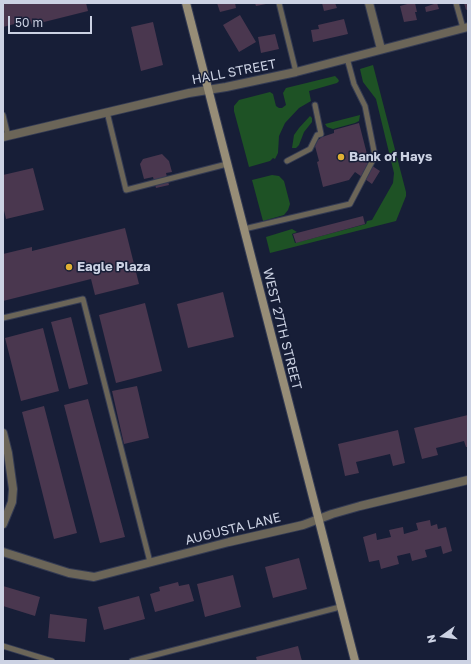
<!DOCTYPE html>
<html>
<head>
<meta charset="utf-8">
<style>
  body { margin:0 }
  #map { position:relative; width:471px; height:664px; overflow:hidden; background:#171e37; font-family:"Golos Text",sans-serif }
  canvas { display:block }
  .frame { position:absolute; inset:0; border:4px solid #ccd2e3; pointer-events:none }
  .north { position:absolute; left:423px; top:616px; width:40px; height:40px; -webkit-text-stroke:3px #171e37; paint-order:stroke; rotate:256deg; font-size:11px; font-weight:700; line-height:16px; text-align:center; color:#ccd2e3 }
  .north::after { content:''; display:block; margin:auto; width:14px; height:18px; background:#ccd2e3; clip-path:polygon(50% 0,100% 100%,50% 72%,0 100%) }
  .scale { position:absolute; left:8px; top:16px; width:84px; height:18px; box-sizing:border-box; border:2px solid #ccd2e3; border-top:0; padding-left:5px; font-size:12px; line-height:14px; white-space:nowrap; color:#ccd2e3; -webkit-text-stroke:3px #171e37; paint-order:stroke }
</style>
</head>
<body>
<div id="map">
<canvas width="471" height="664"></canvas>
<div class="frame"></div>
<div class="north">N</div>
<div class="scale">50 m</div>
</div>
<script>
const g = document.querySelector('canvas').getContext('2d');
g.lineJoin = 'round';
function fill(path, color) { g.fillStyle = color; g.fill(path, 'evenodd'); }
const shape = rows => new Path2D(rows.map(r => 'M' + r).join(''));
function trace(path, color, width, dash) { g.strokeStyle = color; g.lineWidth = width; g.lineCap = dash ? 'butt' : 'round'; g.setLineDash(dash || []); g.stroke(path); }
function label(font, color, halo, rows, align = 'center') {
  g.font = font + ' "Golos Text",sans-serif'; g.lineWidth = 3; g.setLineDash([]); g.textBaseline = 'middle'; g.strokeStyle = halo; g.fillStyle = color; for (const [text, x, y, turn = 0] of rows) {
    g.save(); g.translate(x, y); g.rotate((+turn || 0) * Math.PI / 180); g.textAlign = isNaN(turn) ? turn : align; if (halo) g.strokeText(text, 0, 0); g.fillText(text, 0, 0); g.restore();
  }
}
fill(shape([
  [373,65,406,192,406,196,396,221,270,253,266,237,292,229,297,232,292,234,295,243,366,224,367,221,372,220,393,183,394,173,376,99,363,82,360,69],
  [335,76,338,79,339,81,337,83,309,91,311,101,299,108,285,123,279,136,278,153,275,159,273,158,270,161,249,167,234,111,234,106,239,100,270,92,273,94,276,106,279,108,282,108,286,105,283,93,286,88],
  [360,115,359,121,355,123,333,129,327,127,325,124],
  [310,116,312,118,312,122,304,132,299,145,296,148,292,148,294,135,299,128],
  [272,175,279,176,284,181,290,204,288,210,284,215,263,221,252,180]
]), '#1e5225');
fill(shape([
  [3,3,86,3,88,11,32,25,30,20,3,27],
  [217,3,235,3,236,8,220,12],
  [255,3,266,3,266,4,256,6],
  [322,3,335,3,337,8,324,11],
  [411,3,415,3,417,12,415,12,417,20,404,22,400,6],
  [437,3,439,9,426,12,425,7],
  [464,3,468,3,468,9,466,10],
  [240,15,256,42,239,52,223,25],
  [344,19,348,34,313,42,311,30,319,29,318,25],
  [153,22,163,65,141,71,131,27],
  [275,34,279,49,261,53,258,37],
  [359,123,367,154,363,160,380,171,372,184,355,172,349,180,323,187,317,162,319,161,315,146,318,140,322,137,334,133,334,130],
  [162,154,169,161,172,172,166,173,169,185,156,188,153,177,144,179,140,164,143,159],
  [33,168,44,210,6,219,3,206,3,175],
  [363,216,365,224,296,243,293,234],
  [125,228,139,284,95,295,91,279,3,301,3,254,32,247,32,251],
  [223,292,234,337,188,348,177,304],
  [145,303,162,371,116,383,99,315],
  [71,317,88,384,69,389,51,322],
  [43,328,59,391,21,401,5,338],
  [137,386,149,438,124,444,112,391],
  [88,399,125,537,100,543,64,405],
  [44,406,77,533,54,539,22,412],
  [468,415,468,447,466,447,464,441,436,448,438,455,422,459,414,428],
  [398,430,405,463,393,466,390,454,356,462,359,473,345,476,338,444],
  [430,520,431,526,437,524,438,529,446,527,452,551,443,554,441,546,425,550,427,557,412,561,410,553,397,556,399,564,381,569,379,560,369,562,363,537,376,533,377,540,391,537,389,530,403,527,404,534,418,530,416,523],
  [299,558,307,589,273,598,265,567],
  [233,575,241,607,205,617,197,584],
  [178,582,179,586,189,584,194,601,155,612,150,594,160,591,159,587],
  [3,586,40,597,35,616,3,606],
  [139,596,145,619,104,630,98,607],
  [50,614,87,619,85,642,48,638],
  [298,646,302,661,257,661,256,657]
]), '#4a374f');
const service = shape([
  [279,3,296,72],
  [456,3,463,28],
  [107,112,126,190,227,164],
  [3,115,8,136],
  [287,161,310,149,317,135,321,134,315,105],
  [244,229,350,204,375,156,365,106,354,84,347,58],
  [3,318,83,299,150,562],
  [3,646,52,661],
  [132,661,340,607]
]);
const minor = shape([
  [369,3,381,49],
  [3,433,8,453,13,489,12,502,3,524],
  [3,552,69,573,94,577,229,542,303,525,332,514,360,506,468,480]
]);
const tertiary = shape([
  [3,137,189,93,226,87,296,72,468,27]
]);
const secondary = shape([
  [186,3,355,661]
]);
trace(service, '#343b53', 7);
trace(minor, '#343b53', 10);
trace(tertiary, '#343b53', 10);
trace(secondary, '#343b53', 10);
trace(service, '#6b6558', 5);
trace(minor, '#6b6558', 8);
trace(tertiary, '#6b6558', 8);
trace(secondary, '#978d77', 8);
for (const [x, y, r, color] of [
  [341,157,4,"#e0b034"],
  [69,267,4,"#e0b034"]
]) { const dot = new Path2D(); dot.arc(x, y, r, 0, 2 * Math.PI); g.fillStyle = color; g.fill(dot); trace(dot, '#171e37', 1.5); }
label('13px', '#ccd2e3', '#171e37', [
  ["HALL STREET",234,72,-11],
  ["WEST 27TH STREET",282,329,76],
  ["AUGUSTA LANE",233,529,-14]
]);
label('bold 13px', '#ccd2e3', '#171e37', [
  ["Bank of Hays",349,157],
  ["Eagle Plaza",77,267]
], 'left');
</script>
</body>
</html>
